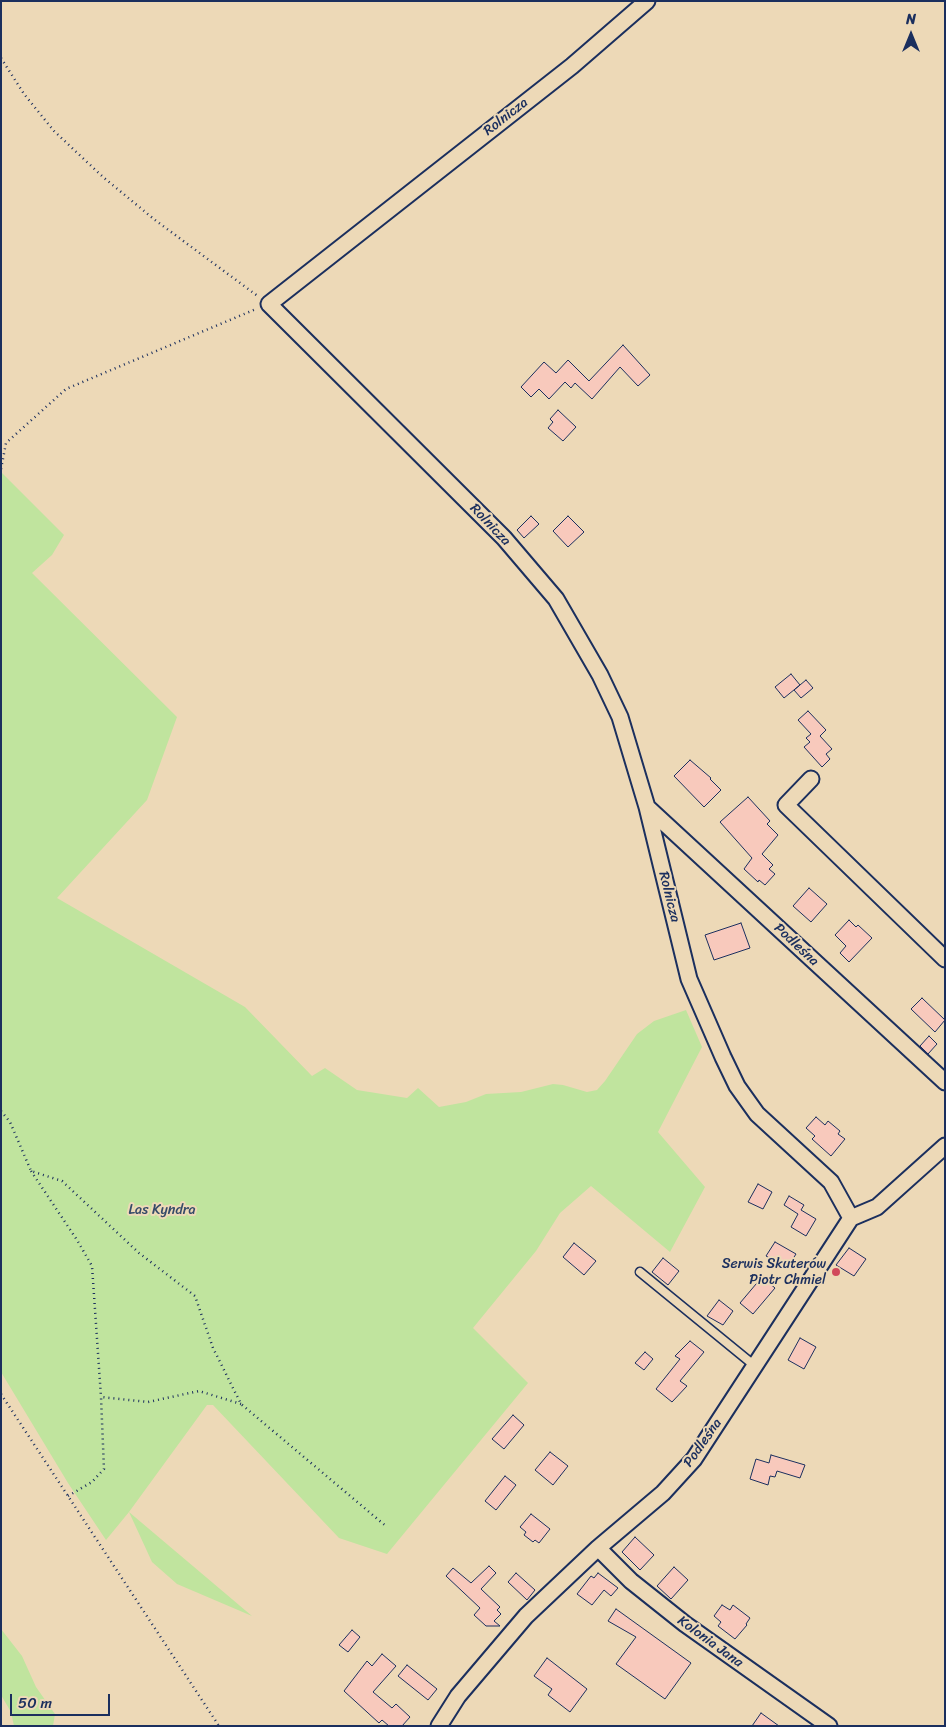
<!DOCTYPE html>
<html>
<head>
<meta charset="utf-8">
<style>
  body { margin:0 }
  #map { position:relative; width:946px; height:1727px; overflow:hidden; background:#edd9b7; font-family:Sriracha,sans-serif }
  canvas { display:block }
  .frame { position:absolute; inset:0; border:2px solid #1b2f5e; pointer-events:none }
  .north { position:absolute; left:886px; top:10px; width:50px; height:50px; -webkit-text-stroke:4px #edd9b7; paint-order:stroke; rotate:0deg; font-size:14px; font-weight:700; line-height:20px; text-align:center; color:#1b2f5e }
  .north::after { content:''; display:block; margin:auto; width:18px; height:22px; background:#1b2f5e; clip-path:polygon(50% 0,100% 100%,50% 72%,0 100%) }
  .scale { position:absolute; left:10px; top:1694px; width:100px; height:22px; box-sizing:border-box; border:2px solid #1b2f5e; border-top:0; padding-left:6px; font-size:15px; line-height:18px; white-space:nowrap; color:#1b2f5e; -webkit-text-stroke:4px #edd9b7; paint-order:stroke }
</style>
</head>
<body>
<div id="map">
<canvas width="946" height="1727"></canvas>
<div class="frame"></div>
<div class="north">N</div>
<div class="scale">50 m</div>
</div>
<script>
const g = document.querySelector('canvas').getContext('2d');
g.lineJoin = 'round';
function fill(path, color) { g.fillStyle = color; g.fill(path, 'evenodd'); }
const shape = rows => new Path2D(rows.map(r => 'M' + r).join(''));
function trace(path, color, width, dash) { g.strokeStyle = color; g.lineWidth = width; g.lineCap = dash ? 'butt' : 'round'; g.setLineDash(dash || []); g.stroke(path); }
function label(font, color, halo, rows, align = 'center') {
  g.font = font + ' Sriracha,sans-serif'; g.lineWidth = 4; g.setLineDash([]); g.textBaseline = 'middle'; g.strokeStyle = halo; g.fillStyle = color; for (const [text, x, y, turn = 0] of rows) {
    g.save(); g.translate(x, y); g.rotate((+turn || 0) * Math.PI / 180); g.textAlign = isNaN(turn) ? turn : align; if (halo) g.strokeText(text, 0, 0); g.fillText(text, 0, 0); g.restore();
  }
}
fill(shape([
  [1,472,64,535,52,555,32,573,177,717,147,800,57,898,245,1007,312,1076,325,1068,357,1090,407,1098,418,1088,439,1107,466,1102,486,1094,521,1092,553,1084,563,1085,587,1092,597,1090,605,1081,637,1034,654,1021,686,1010,702,1047,658,1132,705,1187,670,1252,591,1186,560,1213,536,1251,473,1328,528,1383,387,1554,339,1538,213,1405,207,1405,129,1512,252,1616,177,1584,152,1562,129,1512,106,1540,68,1483,1,1372],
  [1,1629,22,1656,36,1687,55,1714,53,1726,14,1726,11,1712,1,1695]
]), '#c0e49e');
const building = shape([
  [623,345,650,375,638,386,620,367,592,399,575,383,571,388,565,382,549,399,539,389,531,397,521,387,544,362,556,373,568,360,589,381,623,345],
  [558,410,576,427,563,441,548,428,553,422,550,419,558,410],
  [531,516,539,524,524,538,517,530,531,516],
  [568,516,584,532,568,547,553,531,568,516],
  [791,674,800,685,784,698,775,687,791,674],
  [806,680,813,688,801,698,794,690,806,680],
  [808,711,826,730,820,736,832,749,826,754,830,759,822,767,804,747,810,742,806,738,811,734,798,720,808,711],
  [690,760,711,778,710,779,721,790,704,807,674,776,690,760],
  [748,797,770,821,767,824,778,835,762,854,773,865,769,869,775,874,765,885,759,880,758,882,744,869,752,858,720,822,748,797],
  [809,888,827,904,811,922,793,906,809,888],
  [849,920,856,927,858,925,872,938,849,962,840,953,846,946,835,935,849,920],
  [741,923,750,948,714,960,705,935,741,923],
  [922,998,945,1020,935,1032,911,1009,922,998],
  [929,1036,937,1044,928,1054,920,1046,929,1036],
  [816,1117,825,1125,828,1121,840,1131,838,1134,845,1139,831,1156,812,1139,815,1136,806,1128,816,1117],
  [758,1184,772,1192,763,1209,748,1202,758,1184],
  [789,1196,804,1205,801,1210,816,1219,806,1236,791,1227,798,1214,784,1205,789,1196],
  [775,1242,796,1254,787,1268,766,1256,775,1242],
  [574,1243,596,1261,584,1275,563,1257,574,1243],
  [849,1248,866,1259,854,1276,836,1265,849,1248],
  [663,1258,679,1271,668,1285,652,1272,663,1258],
  [762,1277,775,1288,753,1314,740,1303,762,1277],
  [719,1300,733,1311,723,1325,707,1316,719,1300],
  [800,1338,816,1347,804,1369,788,1360,800,1338],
  [690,1341,704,1352,680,1381,687,1386,672,1402,656,1389,680,1359,675,1356,690,1341],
  [645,1352,653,1359,644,1370,635,1363,645,1352],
  [513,1415,524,1425,504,1449,492,1439,513,1415],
  [550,1452,568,1466,553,1485,535,1470,550,1452],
  [771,1455,805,1465,800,1478,777,1471,775,1477,770,1476,768,1485,750,1479,756,1459,769,1463,771,1455],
  [505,1476,516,1485,496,1510,485,1501,505,1476],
  [531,1514,550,1529,539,1543,535,1540,533,1542,524,1535,526,1532,520,1527,531,1514],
  [635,1537,654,1555,640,1570,622,1552,635,1537],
  [489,1566,496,1573,481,1589,500,1607,497,1610,501,1614,494,1621,500,1626,486,1626,474,1615,480,1608,446,1576,453,1568,471,1583,489,1566],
  [674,1567,688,1580,671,1599,657,1586,674,1567],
  [516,1573,535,1590,527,1600,508,1582,516,1573],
  [598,1573,618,1588,611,1596,604,1590,592,1605,577,1594,591,1576,594,1578,598,1573],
  [722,1605,730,1610,733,1605,750,1618,746,1624,747,1625,735,1639,718,1626,721,1622,714,1616,722,1605],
  [616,1609,691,1663,665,1699,616,1664,636,1637,608,1621,616,1609],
  [352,1630,360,1637,348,1652,339,1645,352,1630],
  [382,1654,396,1666,373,1692,392,1708,396,1704,410,1717,402,1726,389,1726,382,1720,379,1723,344,1691,367,1661,372,1666,382,1654],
  [547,1658,587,1689,570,1712,548,1695,552,1689,534,1676,547,1658],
  [407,1665,437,1689,428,1700,398,1676,407,1665],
  [761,1713,779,1726,752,1726,761,1713]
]);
fill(building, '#f8c9bc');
trace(building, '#1b2f5e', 1);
const lane = shape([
  [640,1272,755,1366]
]);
const street = shape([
  [647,1,572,66,269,304,504,538,556,599,600,675,620,717,647,807,689,979,723,1057,737,1086,757,1114,831,1182,851,1218],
  [811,779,786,805,945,959],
  [647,807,945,1082],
  [598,1548,631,1581,685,1624,829,1726],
  [439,1726,458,1696,526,1616,598,1548,663,1493,694,1459,851,1218,877,1207,945,1146]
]);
trace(lane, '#1b2f5e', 11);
trace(street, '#1b2f5e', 19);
trace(shape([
  [1,58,24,94,54,131,103,177,155,220,259,297],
  [1,469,6,443,66,389,256,309],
  [1,1111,10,1122,31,1171,62,1181,139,1253,195,1296,213,1348,241,1404,387,1527],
  [31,1171,77,1240,92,1266,101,1397],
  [1,1394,219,1726],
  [68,1496,92,1482,104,1469,101,1397,148,1402,199,1391,241,1404]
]), '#1b2f5e', 2.5, [1, 4]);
trace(lane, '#edd9b7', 8);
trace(street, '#edd9b7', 15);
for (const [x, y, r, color] of [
  [836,1272,5,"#d1495b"]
]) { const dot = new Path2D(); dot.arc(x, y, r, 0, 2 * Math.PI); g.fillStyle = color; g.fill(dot); trace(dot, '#edd9b7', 2); }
label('14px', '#1b2f5e', '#edd9b7', [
  ["Rolnicza",506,117,-38],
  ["Rolnicza",490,525,46],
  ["Rolnicza",669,897,76],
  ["Podleśna",796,945,43],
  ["Podleśna",703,1443,-55],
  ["Kolonia Jana",710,1642,36]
]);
label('14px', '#344a68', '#edd9b7', [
  ["Las Kyndra",162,1210]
]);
label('14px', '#1b2f5e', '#edd9b7', [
  ["Serwis Skuterów",826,1264],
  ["Piotr Chmiel",826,1280]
], 'right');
</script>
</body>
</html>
